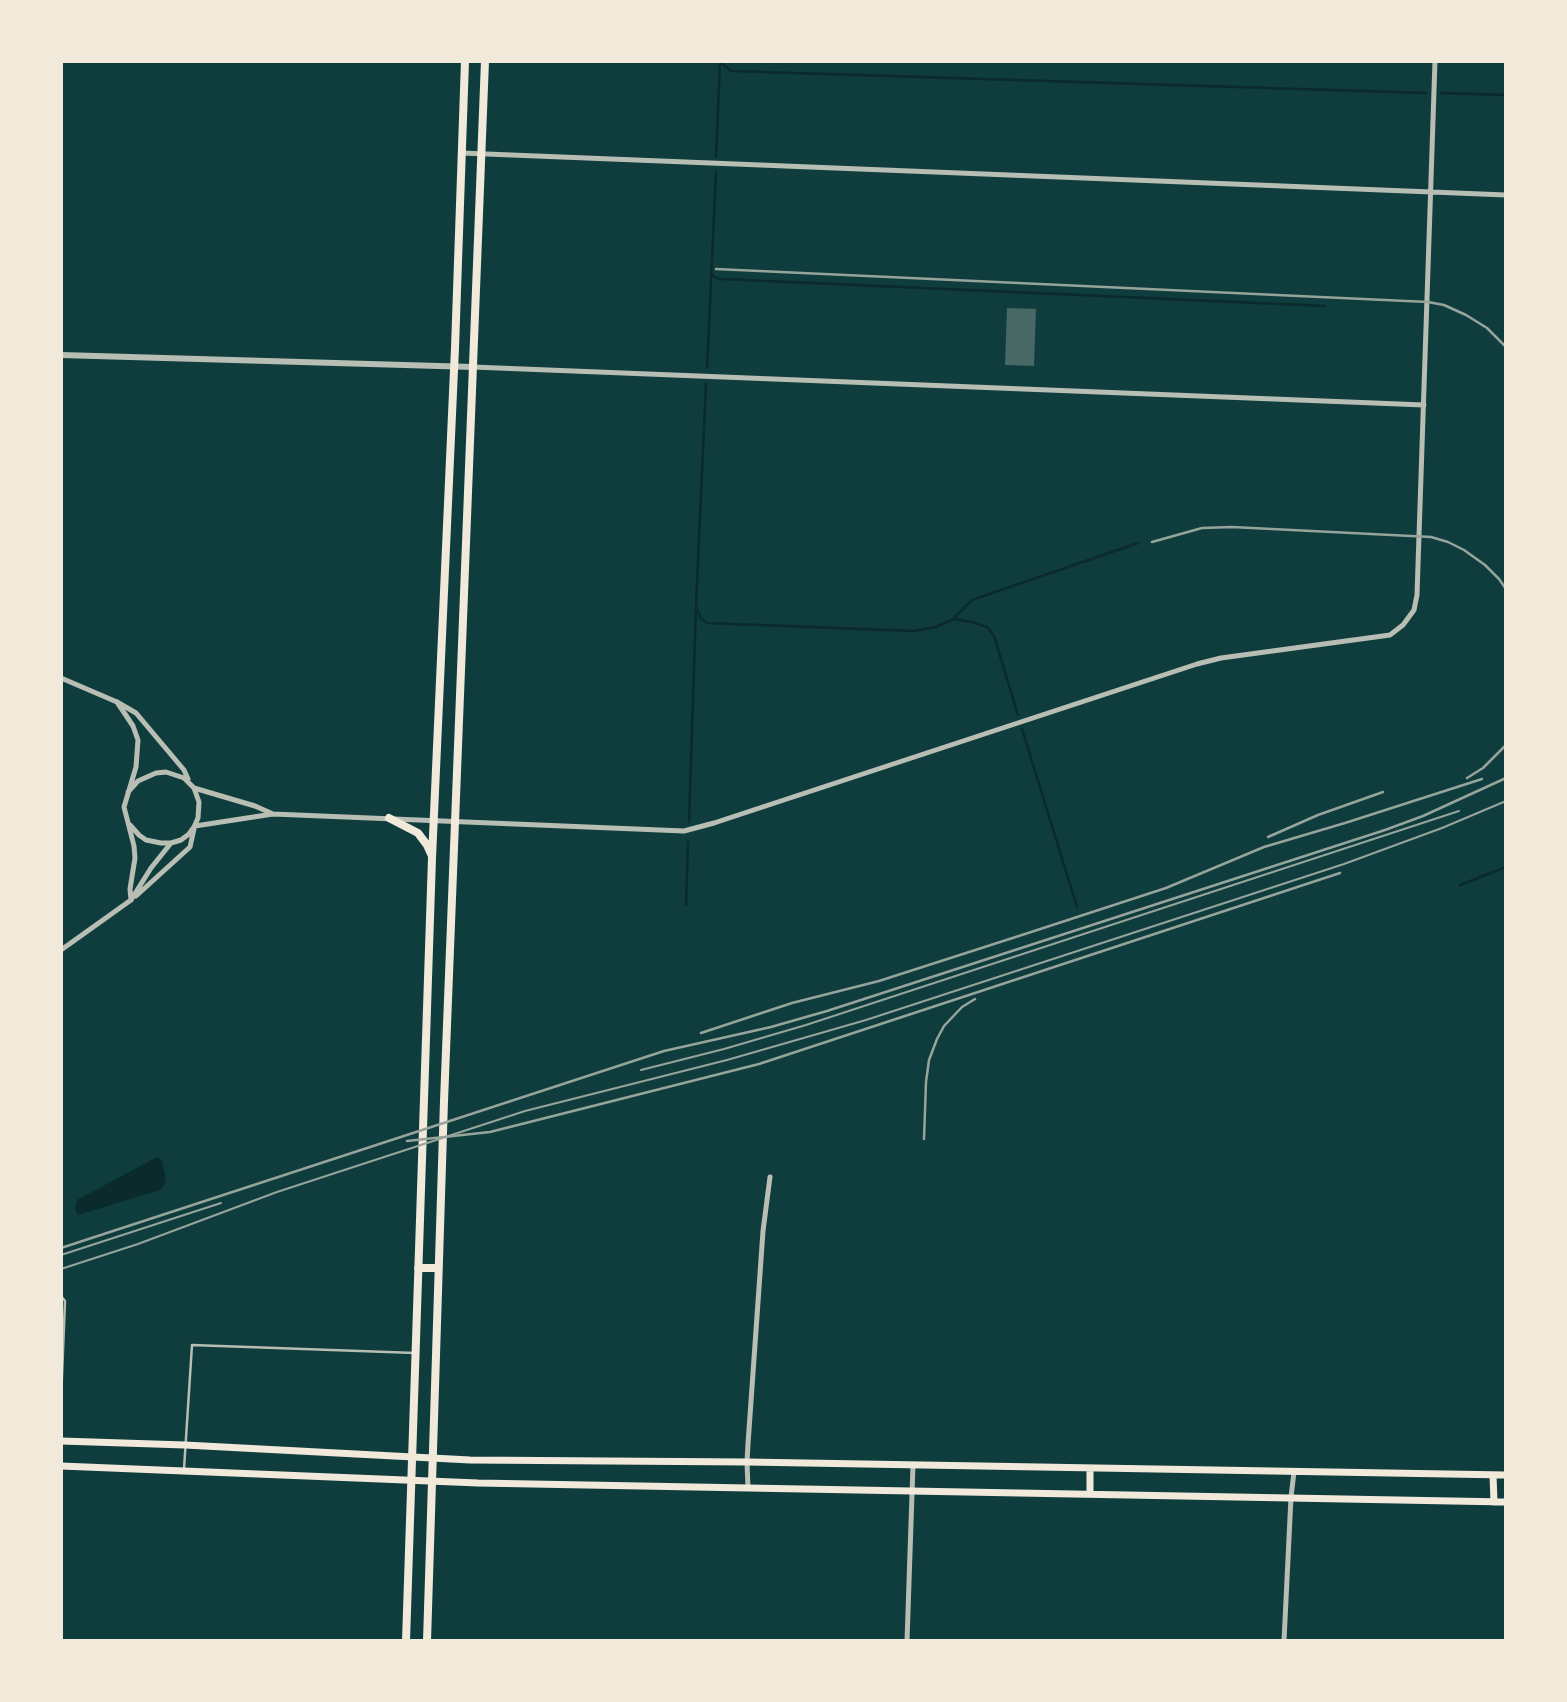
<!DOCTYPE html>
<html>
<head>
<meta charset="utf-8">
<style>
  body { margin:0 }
  #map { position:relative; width:1567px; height:1702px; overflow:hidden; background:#0f3d3e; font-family:Inter,sans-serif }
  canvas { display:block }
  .frame { position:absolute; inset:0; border:63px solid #f1e9da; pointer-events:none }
</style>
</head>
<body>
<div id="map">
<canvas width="1567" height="1702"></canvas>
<div class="frame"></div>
</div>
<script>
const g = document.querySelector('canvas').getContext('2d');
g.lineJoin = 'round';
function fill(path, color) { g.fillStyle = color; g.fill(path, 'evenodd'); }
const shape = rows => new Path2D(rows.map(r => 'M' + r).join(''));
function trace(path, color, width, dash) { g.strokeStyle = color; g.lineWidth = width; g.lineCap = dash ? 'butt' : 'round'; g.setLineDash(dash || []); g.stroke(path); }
fill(shape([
  [157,1157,162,1160,166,1179,164,1186,160,1190,78,1215,75,1208,77,1200]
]), '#0a2a2b');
trace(shape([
  [720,62,731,71,1426,93],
  [1441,93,1506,95],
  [716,157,720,63],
  [711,274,716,278,722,279,1325,306],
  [707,368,716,172],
  [697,609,701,619,708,623,914,631,936,627,954,619,972,622,987,627,994,636,1018,715],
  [955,617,972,600,1138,543],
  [1022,729,1077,907],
  [689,822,696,606,706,384],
  [1460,885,1506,867],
  [686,905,688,842]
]), '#0a2a2b', 2.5);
fill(shape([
  [1007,308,1036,309,1034,366,1005,365]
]), '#486865');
trace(shape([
  [61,1296,65,1301,61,1401],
  [184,1469,192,1345,415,1353]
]), '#b8beb3', 2.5);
trace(shape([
  [462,153,1506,195],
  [473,367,1424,405],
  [61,678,117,702,136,713,184,770,188,779],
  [117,702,133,726,138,740,136,767,124,807,134,846,135,858,130,889,131,900],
  [194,788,255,806,273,814],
  [130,825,139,835,146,840,161,843,171,843],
  [195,826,273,814,684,831,714,823,1197,664,1221,658,1390,635,1403,625,1414,610,1417,595,1435,61],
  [136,896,190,847,194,829],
  [61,950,131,900,151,868,171,843,181,840,189,834,194,827,198,818,199,802,194,788,184,778,166,772,156,773,138,781,128,792],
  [748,1488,747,1462,748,1444,763,1231,770,1177],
  [907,1641,913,1465],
  [1284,1641,1291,1497,1294,1472]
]), '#b8beb3', 5);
trace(shape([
  [61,355,473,367]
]), '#b8beb3', 6);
trace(shape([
  [61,1441,185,1445,470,1460,747,1462,1506,1475],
  [61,1466,478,1483,1506,1502],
  [1493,1475,1494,1502],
  [1090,1494,1090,1468]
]), '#f1e9da', 7);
trace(shape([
  [389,818,418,833,427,845,432,856],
  [418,1268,438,1268],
  [406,1641,432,858,455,348,465,61],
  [427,1641,444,1101,485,61]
]), '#f1e9da', 8);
trace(shape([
  [641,1070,724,1049,806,1025,1459,811],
  [61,1255,221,1203],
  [61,1269,138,1244,277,1192,525,1111,727,1060,866,1020,1344,864,1442,828,1506,801]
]), '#97a49c', 2);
trace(shape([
  [716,269,1428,302,1444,305,1466,315,1487,328,1506,347],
  [1152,542,1202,528,1232,527,1431,537,1448,542,1464,550,1485,565,1499,579,1506,589],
  [1467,778,1483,768,1506,745],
  [1268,837,1318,815,1383,792],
  [701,1033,792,1003,879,981,1025,934,1166,888,1264,847,1345,823,1482,779],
  [924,1139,926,1082,929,1060,937,1039,944,1026,962,1007,975,999],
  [407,1141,490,1132,759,1064,1340,873],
  [61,1248,664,1051,771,1027,827,1011,1385,830,1423,816,1506,778]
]), '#97a49c', 2.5);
</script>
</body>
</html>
